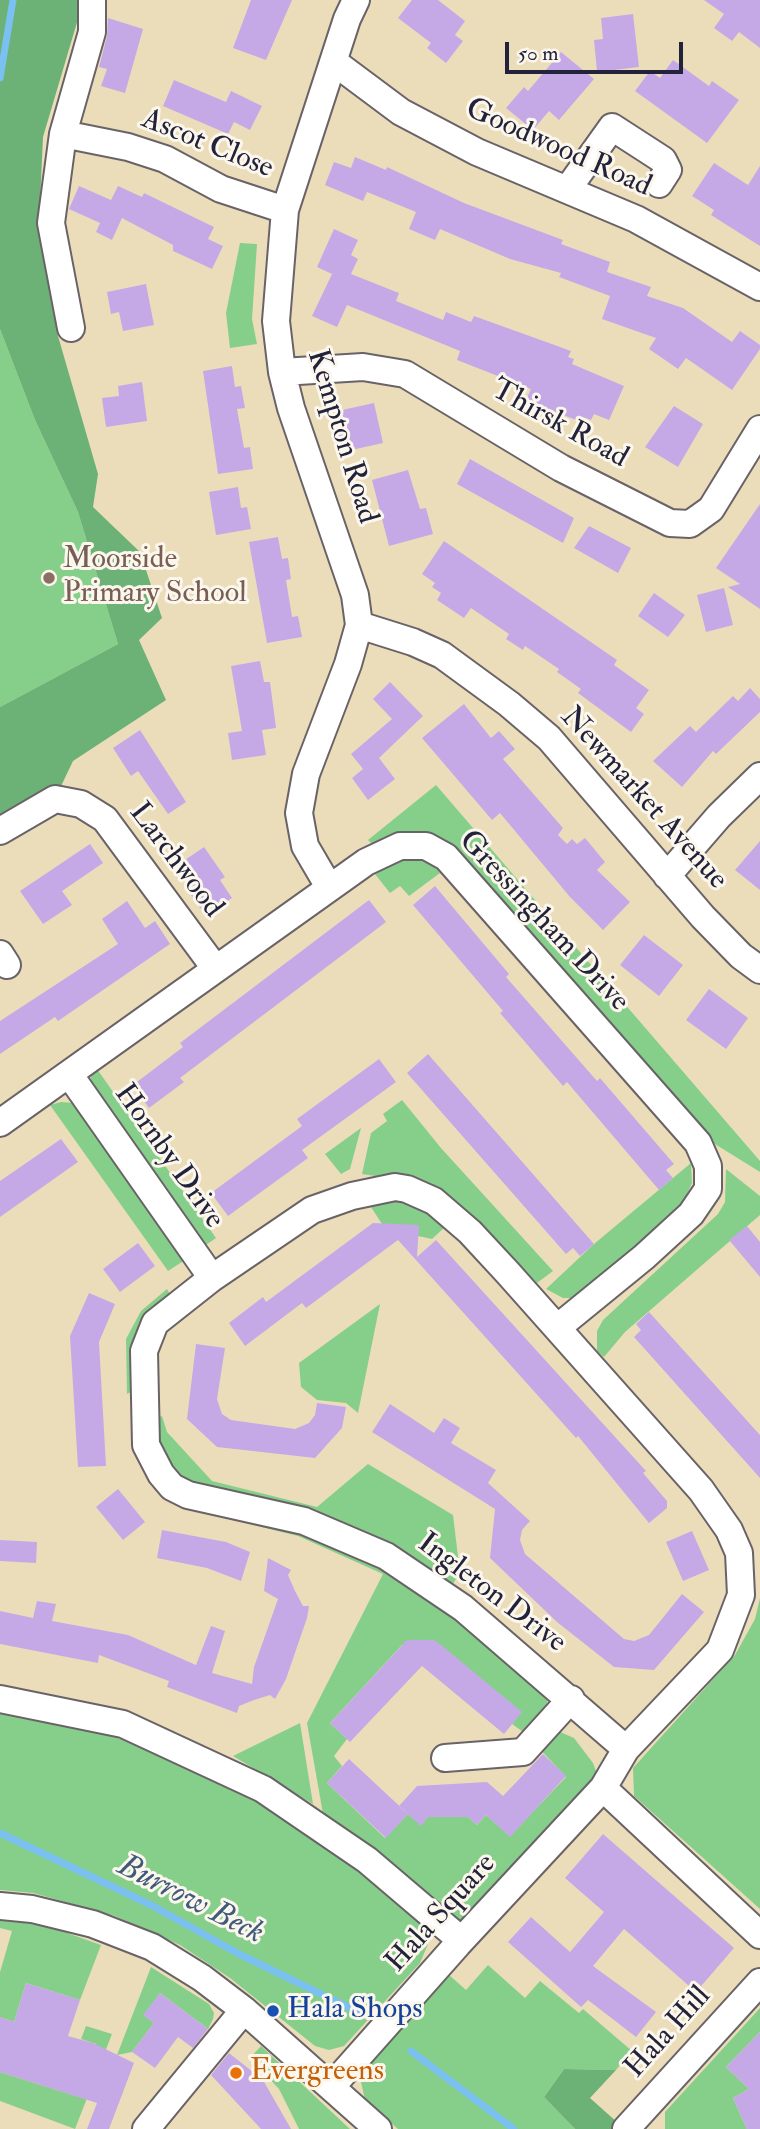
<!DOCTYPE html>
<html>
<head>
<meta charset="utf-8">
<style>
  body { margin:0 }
  #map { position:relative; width:760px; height:2129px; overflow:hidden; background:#ecddba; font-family:"IM FELL Double Pica",serif }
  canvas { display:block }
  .scale { position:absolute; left:505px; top:42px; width:178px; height:32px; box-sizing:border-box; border:4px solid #22223b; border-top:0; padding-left:9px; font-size:21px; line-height:24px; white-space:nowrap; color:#22223b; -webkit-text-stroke:5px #fbf7ec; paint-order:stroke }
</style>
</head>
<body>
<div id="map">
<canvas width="760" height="2129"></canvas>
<div class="scale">50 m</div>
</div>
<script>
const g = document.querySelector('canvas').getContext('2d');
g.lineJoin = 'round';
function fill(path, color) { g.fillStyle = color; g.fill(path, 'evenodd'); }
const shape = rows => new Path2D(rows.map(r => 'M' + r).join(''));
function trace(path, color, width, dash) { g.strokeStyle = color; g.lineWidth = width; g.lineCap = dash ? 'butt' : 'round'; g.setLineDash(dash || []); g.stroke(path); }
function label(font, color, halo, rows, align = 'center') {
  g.font = font + ' "IM FELL Double Pica",serif'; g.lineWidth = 6; g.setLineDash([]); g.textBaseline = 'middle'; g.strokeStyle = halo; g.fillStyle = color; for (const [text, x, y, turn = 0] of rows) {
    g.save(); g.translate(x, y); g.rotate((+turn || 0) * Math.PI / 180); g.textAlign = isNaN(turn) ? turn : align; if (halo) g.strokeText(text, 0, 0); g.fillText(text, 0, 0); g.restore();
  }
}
fill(shape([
  [240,243,257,244,252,319,257,344,230,348,226,313],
  [0,329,35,420,78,512,118,644,0,707],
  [436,785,760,1161,760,1172,702,1136,409,835,388,836,372,844,368,840],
  [417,854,431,861,440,873,409,896,400,886,390,893,371,869],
  [97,1069,216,1238,203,1247,90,1083,91,1076],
  [402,1100,441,1148,553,1271,537,1283,453,1199,426,1184,362,1174,371,1133,387,1121,383,1114],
  [61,1102,74,1103,185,1260,168,1271,50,1105],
  [361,1128,350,1169,341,1174,325,1154],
  [691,1163,692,1183,682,1204,585,1291,573,1298,563,1298,546,1289,594,1244],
  [726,1169,760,1196,760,1215,625,1332,604,1357,597,1351,597,1331,603,1320,718,1214,725,1202],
  [401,1198,421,1204,446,1226,432,1239,418,1236,382,1224,367,1201],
  [167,1289,171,1296,135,1390,127,1394,126,1339,141,1311],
  [380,1304,358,1413,346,1403,317,1400,301,1387,299,1363],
  [162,1416,167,1432,212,1481,317,1507,368,1464,453,1515,460,1573,452,1585,178,1479,157,1450,154,1419],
  [233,1513,332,1540,428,1594,546,1693,548,1709,529,1736,512,1724,521,1712,421,1642,402,1645,330,1723,347,1739,334,1756,342,1766,327,1783,385,1838,408,1814,421,1825,428,1817,468,1817,477,1825,486,1815,510,1836,566,1777,535,1744,551,1728,574,1738,593,1763,599,1780,465,1922,457,1923,323,1814,307,1723,383,1574,298,1536,229,1519],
  [760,1564,760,1909,634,1796,633,1768,735,1655,755,1619,760,1598],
  [0,1710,101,1733,151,1748,249,1792,397,1897,421,1924,428,1944,420,1963,344,2046,329,2050,315,2046,230,1978,180,1945,115,1916,33,1893,0,1890],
  [300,1723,313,1804,233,1756],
  [0,1918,56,1929,101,1945,80,2000,26,1983,14,2022,0,2017,0,1972,12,1931,0,1928],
  [488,1965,525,1998,540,1981,579,2013,583,2009,632,2051,616,2070,564,2069,544,2097,575,2129,398,2129,365,2100,361,2082,367,2064,448,1974,466,1990],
  [151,1967,209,2004,214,2013,213,2019,208,2029,160,1993,144,2015,154,2023,132,2052,117,2055],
  [760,2008,760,2032,726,2067,749,2089,733,2098,747,2129,665,2129,665,2112],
  [86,2026,112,2034,75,2129,0,2101,0,2072,79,2097,96,2044,81,2039],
  [261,2046,350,2129,299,2129,279,2089,250,2058]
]), '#86cf8b');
fill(shape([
  [0,0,77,0,78,19,43,137,39,224,58,336,98,474,93,507,140,552,162,618,139,640,166,700,73,761,53,803,0,831,0,707,118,644,78,512,35,420,0,329],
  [564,2069,616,2070,590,2098,618,2123,613,2129,575,2129,544,2097]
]), '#6cb277');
trace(shape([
  [0,78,13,0],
  [0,1833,153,1906,239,1954,358,2012],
  [411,2051,514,2129]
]), '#7ac0f1', 7);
fill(shape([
  [251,0,292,0,266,60,233,48],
  [412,0,438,0,465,21,455,35,463,41,446,63,427,48,431,43,398,18],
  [704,0,760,0,760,48,739,32,732,41,714,28,724,14],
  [633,14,639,67,597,72,594,40,603,39,601,18],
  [108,18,143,29,125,93,101,86,107,69,99,67,107,36],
  [561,52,594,79,559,120,549,111,533,130,506,108,524,87,528,91],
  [673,60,709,86,712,81,739,100,707,143,635,91,650,71,660,78],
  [174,80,226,102,231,91,262,106,250,130,234,122,228,134,163,106],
  [355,157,386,170,387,167,464,203,563,240,561,244,610,262,607,272,651,287,647,296,683,308,732,342,740,331,760,345,760,349,732,390,686,358,678,369,649,349,656,338,602,319,610,296,559,277,561,273,510,259,440,229,435,240,409,229,416,212,367,192,363,201,325,185,334,162,351,168],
  [714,163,748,185,760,166,760,246,711,215,714,210,692,196],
  [79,186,111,200,118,186,142,197,144,193,214,227,208,239,223,246,212,269,173,251,173,245,122,218,112,240,96,232,100,223,69,209],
  [334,229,358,240,351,255,358,259,351,274,399,293,396,301,443,320,446,312,471,322,474,316,549,343,571,351,568,357,574,359,572,364,624,386,609,420,594,414,591,420,583,417,581,422,526,400,531,389,457,360,460,351,347,305,337,327,312,316,332,274,317,267],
  [146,284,154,325,123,331,119,312,111,314,107,292],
  [232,366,235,387,241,386,245,408,237,409,244,448,250,447,253,469,218,474,203,371],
  [142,382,147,421,106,427,102,398,119,396,118,386],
  [374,403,383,443,342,452,333,412],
  [674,406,703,424,678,467,645,447],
  [470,459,574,518,563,543,457,484],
  [408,470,420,509,426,508,433,534,389,546,372,480],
  [238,487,241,508,247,507,251,529,216,535,209,492],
  [760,504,760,609,728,587,740,584,716,568],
  [589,526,631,548,618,573,574,548],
  [278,537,282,559,288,558,291,579,286,580,292,617,298,616,302,637,267,643,249,542],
  [444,541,617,660,614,665,649,690,636,708,644,714,631,732,578,693,581,689,557,672,559,669,525,646,523,650,506,639,509,634,471,608,464,618,437,600,441,593,432,587,435,583,422,574],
  [724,588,733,625,706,632,697,595],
  [654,593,685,615,668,637,638,616],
  [260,661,264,682,270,682,276,728,262,730,266,755,232,760,228,733,242,731,231,666],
  [390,682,423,716,379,758,395,779,368,800,352,778,363,769,351,754,392,719,373,699],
  [750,688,760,699,760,712,716,754,713,751,682,787,653,761,690,726,696,732,733,696,738,701],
  [464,704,491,738,499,731,515,749,503,759,563,828,558,835,567,844,572,839,577,844,585,838,605,862,597,870,630,902,603,930,570,897,500,813,492,820,422,738],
  [140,730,186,802,168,814,138,771,131,776,113,748],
  [760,841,760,890,735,870],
  [90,844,103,863,62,891,72,905,43,924,20,891],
  [204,847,225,877,220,880,232,898,206,916,191,895,197,891,179,864],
  [435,886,509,974,506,977,597,1081,600,1078,674,1164,666,1170,673,1178,659,1190,567,1082,563,1086,500,1013,503,1011,413,905],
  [369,900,386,922,180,1078,184,1082,149,1108,133,1085,183,1047,180,1043],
  [127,901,145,928,155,921,170,944,58,1021,55,1017,0,1054,0,1021,118,944,102,919],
  [644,935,683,965,659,996,620,965],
  [709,989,748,1018,726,1049,686,1020],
  [428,1054,594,1244,580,1256,573,1248,566,1254,407,1073],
  [379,1059,396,1082,302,1150,308,1158,228,1216,211,1193,302,1126,297,1119],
  [61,1139,78,1162,0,1217,0,1181],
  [373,1223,419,1225,417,1257,436,1240,646,1471,643,1473,667,1501,667,1508,649,1523,578,1436,576,1438,398,1240,306,1308,302,1303,245,1346,229,1323,263,1297,266,1302],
  [747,1226,760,1242,760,1277,729,1240],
  [138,1243,155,1266,120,1292,103,1269],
  [89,1293,115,1304,99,1342,106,1466,78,1467,70,1336],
  [649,1312,760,1435,760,1478,634,1337,641,1330,636,1324],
  [196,1344,225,1348,217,1399,222,1414,231,1420,295,1429,309,1423,315,1415,317,1403,346,1407,342,1428,315,1458,217,1447,187,1419],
  [390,1404,434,1433,444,1418,460,1428,451,1443,496,1470,488,1483,530,1521,522,1530,520,1540,525,1554,624,1639,634,1641,649,1635,682,1594,704,1612,654,1670,614,1667,557,1622,490,1558,495,1509,372,1432],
  [118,1489,145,1522,123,1540,96,1507],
  [162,1530,226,1542,250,1552,241,1581,207,1568,157,1558],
  [692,1531,709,1570,683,1581,666,1542],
  [0,1540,37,1542,36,1563,0,1561],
  [268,1558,291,1570,288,1575,295,1591,303,1606,309,1606,307,1618,286,1679,275,1699,270,1695,254,1700,239,1706,237,1713,167,1687,169,1681,99,1655,98,1663,0,1644,0,1611,33,1618,37,1601,56,1604,52,1621,128,1635,196,1665,211,1626,225,1631,212,1673,252,1684,254,1667,278,1599,264,1591],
  [407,1640,434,1640,441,1645,522,1712,504,1734,422,1666,350,1742,330,1723],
  [543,1754,566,1776,510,1837,486,1815,477,1825,468,1817,428,1817,421,1826,399,1806,417,1786,487,1782,503,1796],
  [349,1759,408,1814,386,1838,327,1783],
  [603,1834,734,1948,696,1992,624,1929,593,1966,656,2012,636,2037,588,2000,581,2007,508,1942,531,1917,570,1952,604,1912,565,1878],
  [26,1983,80,2000,68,2036,93,2043,134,2063,109,2129,87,2129,97,2103,0,2072,0,2017,14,2022],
  [160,1993,208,2029,193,2048,178,2037,155,2068,132,2052,154,2023,143,2015],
  [760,2032,760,2129,747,2129,733,2098,749,2089,726,2067],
  [229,2053,263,2080,291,2129,261,2129,211,2075]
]), '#c5a9e7');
const minor = shape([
  [334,62,401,112,477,152,636,219,760,287],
  [63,134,128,147,165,159,221,189,285,210],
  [567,190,612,127,663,160,668,170,659,184],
  [71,328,51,223,63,134,92,32,92,0],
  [282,372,363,367,405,374,561,468,670,523,690,524,711,509,760,429],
  [359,625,413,642,442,655,509,704,549,738,703,917,741,956,760,970],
  [0,831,55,799,81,804,105,819,215,968],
  [667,876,719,816,760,776],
  [329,887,305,846,299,813,306,774,348,664,359,625,355,595,291,408,282,372,276,321,285,210,347,19,356,0],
  [0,954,7,965],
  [69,1074,212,1278],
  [0,1123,366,862,400,846,426,846,446,857,698,1143,708,1166,708,1189,691,1214,644,1257,557,1328],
  [0,1699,123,1724,263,1789,367,1860,461,1940],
  [445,1758,523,1752,571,1699],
  [603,1788,760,1935],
  [0,1906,32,1909,93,1924,152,1947,202,1978,244,2010,378,2129],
  [332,2086,458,1944,603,1788,626,1749,720,1650,741,1595,739,1553,729,1530,701,1490,508,1273,470,1232,434,1201,407,1189,395,1187,352,1196,312,1210,212,1278,155,1323,144,1351,146,1445,161,1474,172,1487,188,1495,304,1521,386,1556,463,1608,626,1749],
  [146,2129,244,2010],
  [626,2129,760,1982]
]);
trace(minor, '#696367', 30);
trace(minor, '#fff', 26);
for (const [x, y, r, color] of [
  [49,578,7,"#8d6e63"],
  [273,2011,7,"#1a4fb4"],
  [236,2073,7,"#e8710a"]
]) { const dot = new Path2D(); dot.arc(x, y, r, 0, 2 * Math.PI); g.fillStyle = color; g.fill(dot); trace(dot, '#fbf7ec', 2.5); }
label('30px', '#22223b', '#fbf7ec', [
  ["Ascot Close",207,145,22],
  ["Goodwood Road",558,149,24],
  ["Thirsk Road",559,425,29],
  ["Kempton Road",341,437,73],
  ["Newmarket Avenue",643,799,48],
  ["Larchwood",175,861,53],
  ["Gressingham Drive",543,922,47],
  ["Hornby Drive",168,1157,55],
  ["Ingleton Drive",491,1594,37],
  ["Hala Square",442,1914,-48],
  ["Hala Hill",669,2033,-48]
]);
label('30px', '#785e54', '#fbf7ec', [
  ["Moorside",63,561],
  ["Primary School",63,595]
], 'left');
label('30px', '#164399', '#fbf7ec', [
  ["Hala Shops",287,2011]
], 'left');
label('30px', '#c56008', '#fbf7ec', [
  ["Evergreens",250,2073]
], 'left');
label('italic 32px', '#41597b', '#fbf7ec', [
  ["Burrow Beck",190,1901,27]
]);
</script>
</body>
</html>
